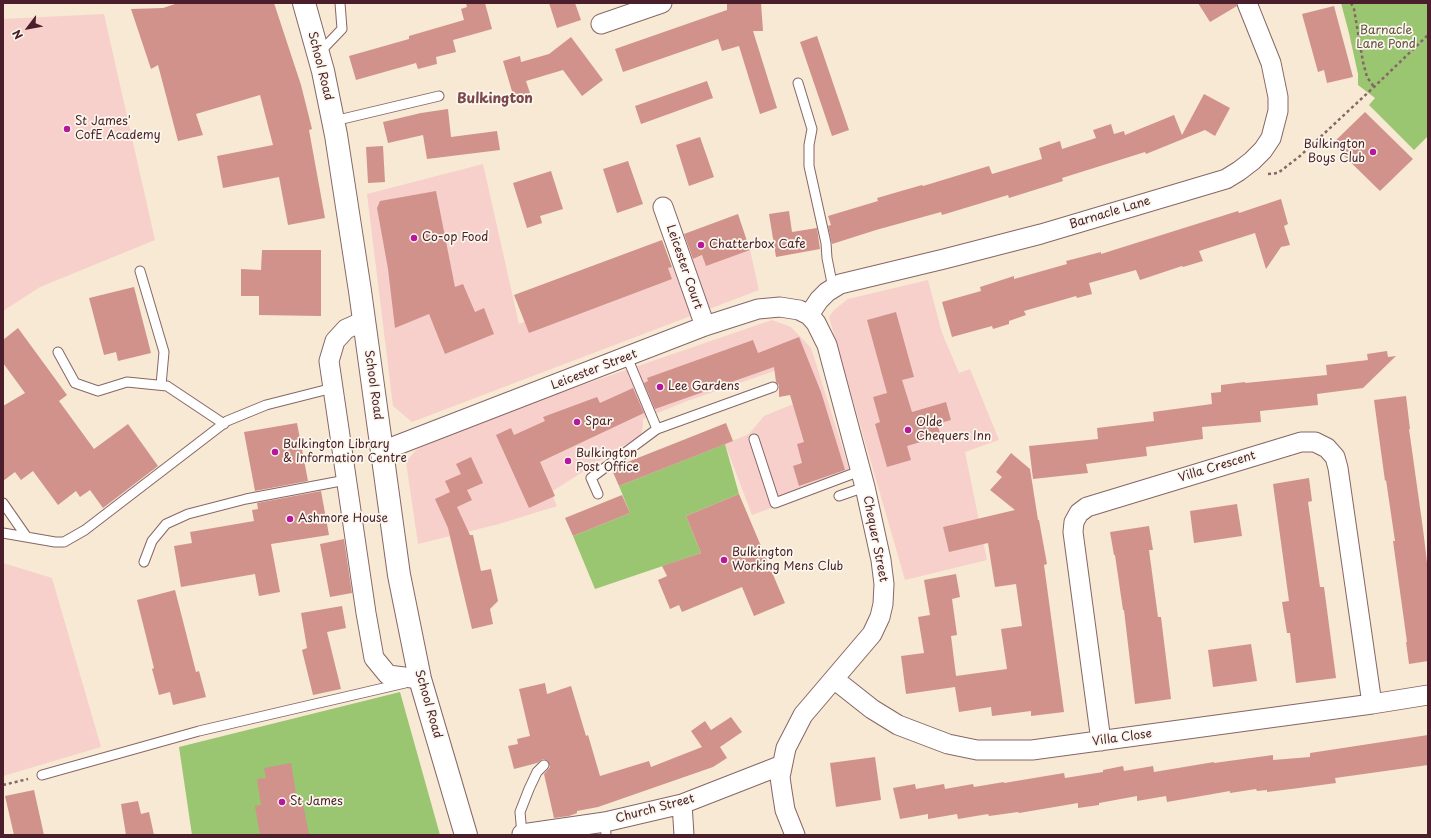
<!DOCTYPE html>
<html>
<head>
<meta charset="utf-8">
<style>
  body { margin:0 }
  #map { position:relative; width:1431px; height:838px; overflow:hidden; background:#f7e9d3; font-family:"Playpen Sans",sans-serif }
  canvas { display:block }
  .frame { position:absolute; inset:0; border:4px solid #4a1f2b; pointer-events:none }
  .north { position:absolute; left:8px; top:8px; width:40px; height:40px; -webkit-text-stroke:3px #fbf7ec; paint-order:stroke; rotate:238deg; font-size:11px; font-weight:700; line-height:16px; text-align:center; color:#4a1f2b }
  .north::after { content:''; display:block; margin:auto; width:14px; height:18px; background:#4a1f2b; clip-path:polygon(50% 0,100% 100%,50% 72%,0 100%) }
</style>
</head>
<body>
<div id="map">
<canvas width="1431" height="838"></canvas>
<div class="frame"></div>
<div class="north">N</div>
</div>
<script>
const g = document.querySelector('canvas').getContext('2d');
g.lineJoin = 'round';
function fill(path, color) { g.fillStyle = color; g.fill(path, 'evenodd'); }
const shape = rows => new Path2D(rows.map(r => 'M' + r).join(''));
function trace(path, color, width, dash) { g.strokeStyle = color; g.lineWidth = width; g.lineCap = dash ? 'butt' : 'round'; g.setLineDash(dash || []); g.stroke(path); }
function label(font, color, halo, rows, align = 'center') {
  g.font = font + ' "Playpen Sans",sans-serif'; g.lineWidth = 3.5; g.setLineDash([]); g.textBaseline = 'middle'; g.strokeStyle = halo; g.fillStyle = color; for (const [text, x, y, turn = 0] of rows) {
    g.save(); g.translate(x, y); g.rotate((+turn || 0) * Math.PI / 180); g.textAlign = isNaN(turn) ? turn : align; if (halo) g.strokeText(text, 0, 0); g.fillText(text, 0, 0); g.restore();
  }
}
fill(shape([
  [104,14,155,240,40,287,3,311,3,19],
  [483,164,519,324,668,268,746,240,750,250,759,290,412,422,393,406,367,194],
  [928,280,942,333,959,373,970,369,999,440,965,452,987,560,905,580,829,317,834,310,848,299],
  [772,320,791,327,811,348,852,478,752,515,725,444,749,434,764,416,796,403,786,367,687,401,643,419,643,426,641,435,551,492,557,506,499,524,418,544,406,462,417,449,492,416],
  [3,563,52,578,101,747,3,776]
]), '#f7d0cb');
fill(shape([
  [1341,3,1428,3,1428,136,1414,150,1369,105,1375,98,1358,85,1358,74,1349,33],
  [725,444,739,494,686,516,701,553,595,589,573,536,630,513,619,486],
  [400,692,440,835,192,835,179,747]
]), '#9ac571');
fill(shape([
  [178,3,274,3,301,85,312,129,309,130,325,218,288,225,279,177,223,188,217,156,273,145,260,95,196,114,203,135,178,141,158,65,151,69,131,9,163,8],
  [466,3,485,3,492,29,453,40,456,52,436,57,437,64,418,69,416,63,356,80,349,56,409,39,409,36,464,20,461,9,467,7],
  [549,3,575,3,581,20,557,28],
  [727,3,761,3,763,31,753,31,777,108,760,114,739,46,722,51,718,39,623,72,615,49,727,10],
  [1198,3,1236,3,1237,6,1210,22],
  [1334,6,1353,77,1327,83,1324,70,1318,72,1302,14],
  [817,36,849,130,832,136,800,42],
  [571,37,603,80,582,96,563,70,526,81,530,93,514,98,503,61,520,56,521,62,549,54],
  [707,81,713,98,641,124,635,106],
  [1204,94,1230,108,1215,136,1205,130,1146,154,1145,152,1062,178,1063,181,1009,198,1008,195,942,215,941,212,876,230,832,244,828,226,831,225,828,216,878,201,877,198,922,185,923,186,989,166,992,174,1042,159,1039,148,1060,141,1062,149,1096,138,1093,130,1111,124,1114,134,1124,131,1125,135,1174,115,1182,135],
  [448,109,451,137,497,131,500,150,427,159,423,135,388,143,383,122,421,113],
  [1365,112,1413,159,1380,191,1332,144],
  [700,137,714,177,689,186,676,145],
  [383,146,385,182,368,183,366,147],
  [628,161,643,204,617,213,603,169],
  [551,171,563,209,540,216,542,223,527,228,513,183],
  [436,191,455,287,463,284,475,312,484,308,494,334,445,354,429,314,395,328,388,269,377,208,380,201],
  [1281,199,1288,224,1284,226,1290,245,1281,247,1266,269,1255,233,1199,251,1203,261,1183,267,1182,266,1140,280,1136,270,1089,283,1092,294,1077,298,1076,296,1024,311,1026,315,1009,321,1009,324,993,329,992,326,952,337,942,302,981,291,980,287,1014,276,1014,279,1067,264,1066,261,1101,252,1101,254,1238,211,1239,213],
  [789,211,792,232,817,228,820,249,776,257,769,214],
  [738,214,750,250,706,266,702,255,693,259,684,234],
  [662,240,672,267,668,268,672,279,529,333,514,295],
  [262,250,321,250,321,316,259,315,259,296,241,296,241,269,261,270],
  [134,287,151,353,118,361,116,352,104,355,89,298],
  [896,312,914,377,902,380,912,412,946,402,951,420,937,424,941,436,907,446,911,460,887,467,875,424,880,422,873,397,887,393,867,320],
  [18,328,67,395,59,401,94,449,128,424,158,466,103,508,90,490,80,497,76,491,58,505,33,471,21,480,15,472,3,481,3,406,25,393,3,363,3,340],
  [799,337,821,392,845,470,799,486,793,466,802,463,797,444,804,442,790,395,779,397,779,385,776,382,774,367,655,409,644,383,648,381,647,378,753,340,758,353],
  [1387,351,1388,357,1396,356,1363,388,1317,394,1318,405,1260,411,1261,422,1202,427,1203,439,1146,447,1147,456,1086,464,1088,473,1033,479,1029,446,1098,439,1097,428,1154,421,1153,412,1212,404,1211,393,1221,392,1221,385,1245,382,1245,383,1327,375,1326,365,1368,360,1367,354],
  [633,388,644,413,540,462,555,496,529,508,496,435,511,428,514,435,545,421,543,417,597,397,600,403],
  [1406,396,1410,429,1409,429,1423,529,1428,571,1428,661,1409,664,1406,642,1407,642,1393,541,1395,541,1386,480,1385,481,1374,400],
  [297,423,308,481,255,491,244,432],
  [726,423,733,441,619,486,612,470,615,467],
  [1011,453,1030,469,1038,520,1039,520,1047,564,1044,565,1064,712,1031,716,1031,711,992,716,991,707,959,712,955,687,906,694,901,656,924,653,918,617,930,615,924,580,956,574,960,597,952,599,957,635,951,636,956,676,1007,669,1001,629,1022,626,1016,584,995,587,988,543,949,552,943,527,1015,510,990,490,1002,477,996,472],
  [471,457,483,483,467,490,472,500,457,507,470,535,473,535,481,571,491,569,498,601,490,609,493,624,472,629,448,528,435,499,450,492,445,481,461,474,456,464],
  [1309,478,1312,501,1308,502,1320,587,1324,587,1336,678,1296,683,1290,633,1287,633,1282,602,1289,601,1273,484],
  [321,491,329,535,271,544,280,592,259,596,255,574,181,587,174,546,192,543,190,532,254,521,252,510,258,509,257,503],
  [739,494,785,603,754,616,742,587,682,612,679,605,670,609,658,580,667,576,662,566,701,553,686,516],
  [622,495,630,513,573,536,565,518],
  [1237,504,1242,536,1194,543,1190,511],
  [1149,526,1153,550,1149,550,1158,617,1161,617,1171,699,1135,704,1124,610,1123,610,1115,555,1114,555,1110,532],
  [344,539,352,593,330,597,320,544],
  [175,590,196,672,199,671,206,697,173,705,170,692,159,695,152,669,154,668,137,600],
  [342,606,346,628,327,632,341,689,313,695,302,650,307,648,301,613],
  [1251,644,1257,681,1213,687,1208,650],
  [545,683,547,694,571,686,586,736,588,735,600,776,649,761,651,767,702,747,691,731,705,721,711,730,731,717,742,732,720,747,727,758,713,767,598,807,577,811,577,813,569,816,554,818,544,774,550,767,548,761,543,759,537,763,514,769,508,746,518,744,517,739,530,736,519,689],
  [1428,735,1428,765,1335,778,1336,783,1299,788,1267,792,1267,790,1257,791,1256,789,1230,793,1230,791,1167,802,1166,796,1137,801,1137,796,1099,803,1099,805,1078,808,1078,803,1019,813,1018,812,989,816,988,814,958,819,957,814,928,819,928,814,900,819,893,788,915,784,916,789,944,784,945,789,973,784,974,787,1004,782,1004,783,1064,773,1065,778,1103,772,1103,770,1123,766,1124,771,1153,766,1154,772,1214,762,1214,763,1273,755,1273,760,1310,757,1310,753],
  [875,757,881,800,836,807,830,763],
  [291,763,297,799,302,798,309,835,260,835,255,806,261,805,257,779,266,778,264,768],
  [34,790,44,835,14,835,5,796],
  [138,801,141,814,149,812,154,835,126,835,121,804]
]), '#d1928c');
const service = shape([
  [319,53,342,29,340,3],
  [798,83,812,129,809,145,809,166,826,243,827,258,833,288],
  [334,121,439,96],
  [140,271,164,352,161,385],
  [58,352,75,383,98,391,127,382,167,386,224,424],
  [627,357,657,429,773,387],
  [754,439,775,503,860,471],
  [598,494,591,478,657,429],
  [839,496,865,487],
  [3,503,26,536],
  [3,533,55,542,64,542,85,530,227,421,266,405,333,388],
  [144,562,152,541,166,524,188,514,246,499,346,480],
  [42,775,199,731,405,683],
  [605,822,606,835],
  [522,834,520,812,529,789,537,772,544,765]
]);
const minor = shape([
  [601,24,662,3],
  [663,207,705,326],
  [809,315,819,300,827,292,840,284,944,259,1041,234,1226,179,1239,171,1252,161,1263,150,1271,138,1278,111,1278,97,1271,63,1247,3],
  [364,321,346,329,335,341,329,361,366,613,374,658,388,675,420,679],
  [382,451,705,326,758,309,780,307,799,310,809,315,816,323,827,345,865,487,881,560,884,584,883,604,880,617,872,634,803,715,786,748,780,777,782,791,785,810,795,835],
  [834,679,872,709,898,725,948,744,977,750,1032,750,1372,704,1428,695],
  [1101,741,1073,532,1074,522,1079,513,1087,507,1301,442,1315,442,1327,448,1335,457,1338,468,1372,704],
  [682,804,684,835],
  [522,834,605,822,682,804,782,765]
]);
const secondary = shape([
  [304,3,323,71,336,135,360,291,399,575,420,679,466,835]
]);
trace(service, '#876666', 11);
trace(minor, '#876666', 21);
trace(secondary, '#876666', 24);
trace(shape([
  [1351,3,1354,9,1363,62,1367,77,1374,87],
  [1268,174,1278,173,1300,156,1374,87,1428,35],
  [3,785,28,779]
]), '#876666', 2.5, [3, 3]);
trace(service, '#fff', 9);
trace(minor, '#fff', 19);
trace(secondary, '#fff', 22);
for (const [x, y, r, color] of [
  [67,129,4,"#b5179e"],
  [1373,152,4,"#b5179e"],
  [414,238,4,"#b5179e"],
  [701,245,4,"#b5179e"],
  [660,387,4,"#b5179e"],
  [577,422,4,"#b5179e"],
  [908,430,4,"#b5179e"],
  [275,452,4,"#b5179e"],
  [568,461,4,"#b5179e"],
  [290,519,4,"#b5179e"],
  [724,560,4,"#b5179e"],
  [282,802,4,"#b5179e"]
]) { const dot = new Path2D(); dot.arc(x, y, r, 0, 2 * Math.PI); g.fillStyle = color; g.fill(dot); trace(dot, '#fbf7ec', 1.5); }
label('12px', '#625140', '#fbf7ec', [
  ["Barnacle",1386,31],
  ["Lane Pond",1386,45]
]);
label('12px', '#4a1f2b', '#fbf7ec', [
  ["School Road",320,66,76],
  ["Barnacle Lane",1110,213,-17],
  ["Leicester Court",684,267,71],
  ["Leicester Street",594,370,-21],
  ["School Road",373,385,82],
  ["Villa Crescent",1217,467,-17],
  ["Chequer Street",875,539,79],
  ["School Road",428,704,74],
  ["Villa Close",1122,738,-8],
  ["Church Street",655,809,-15]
]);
label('12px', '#4a1f2b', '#fbf7ec', [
  ["St James'",75,122],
  ["CofE Academy",75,136],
  ["Bulkington",1365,145,"right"],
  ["Boys Club",1365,159,"right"],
  ["Co-op Food",422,238],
  ["Chatterbox Cafe",709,245],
  ["Lee Gardens",668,387],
  ["Spar",585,422],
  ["Olde",916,423],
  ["Chequers Inn",916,437],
  ["Bulkington Library",283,445],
  ["& Information Centre",283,459],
  ["Bulkington",576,454],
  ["Post Office",576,468],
  ["Ashmore House",298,519],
  ["Bulkington",732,553],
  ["Working Mens Club",732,567],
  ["St James",290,802]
], 'left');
label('bold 14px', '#79474d', '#fbf7ec', [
  ["Bulkington",495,99]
]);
</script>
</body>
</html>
